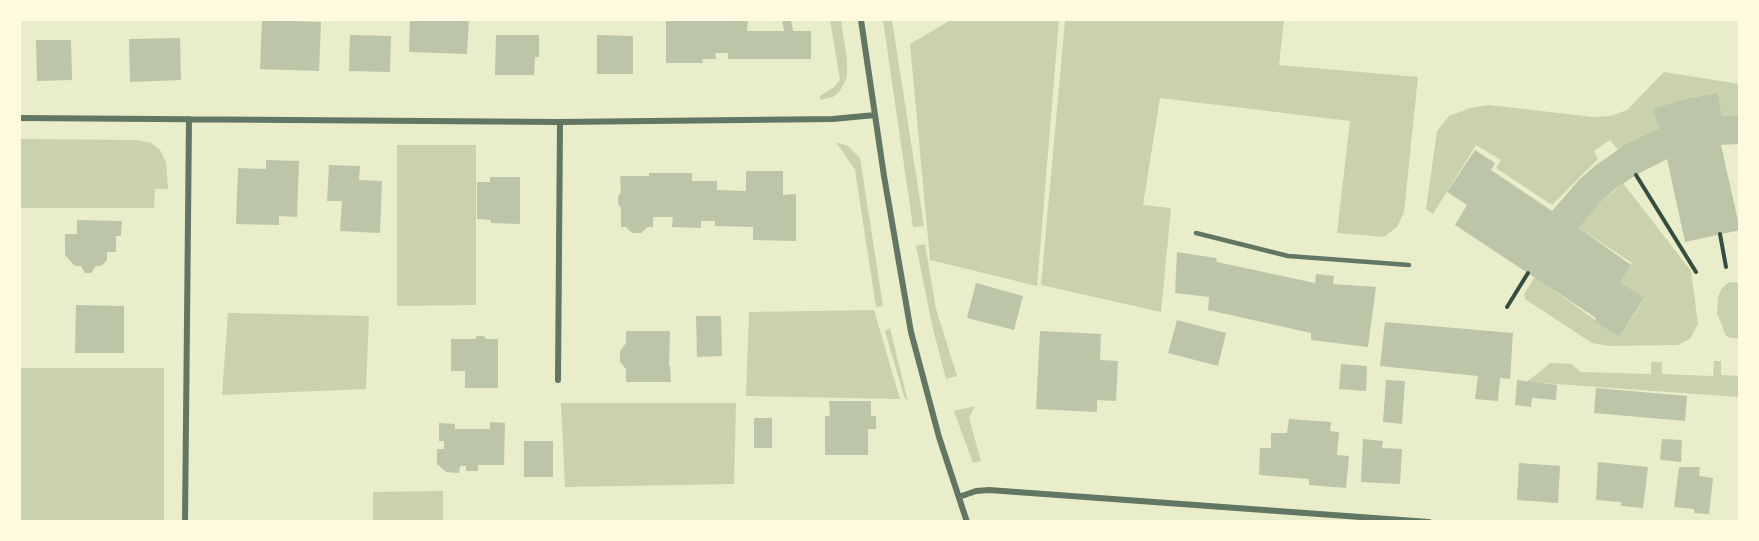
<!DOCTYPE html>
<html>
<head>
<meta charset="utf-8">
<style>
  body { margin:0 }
  #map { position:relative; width:1759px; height:541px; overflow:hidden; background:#e9edc9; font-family:"Varela Round",sans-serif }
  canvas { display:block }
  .frame { position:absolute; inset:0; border:21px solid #fefae0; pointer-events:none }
</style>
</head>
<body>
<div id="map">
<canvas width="1759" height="541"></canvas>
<div class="frame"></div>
</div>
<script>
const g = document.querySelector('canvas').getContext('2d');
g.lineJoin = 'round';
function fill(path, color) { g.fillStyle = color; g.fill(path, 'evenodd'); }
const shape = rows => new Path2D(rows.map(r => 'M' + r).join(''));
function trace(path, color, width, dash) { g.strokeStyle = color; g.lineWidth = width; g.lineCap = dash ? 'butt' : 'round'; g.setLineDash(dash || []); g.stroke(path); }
fill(shape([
  [830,20,841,20,847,60,847,77,840,91,833,97,820,100,820,96,834,87,840,80],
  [883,20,892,20,924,226,913,227],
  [951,20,1059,20,1037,286,930,260,910,44],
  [1065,20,1284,20,1279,65,1418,77,1404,212,1397,227,1384,237,1337,233,1350,121,1160,98,1143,205,1171,208,1161,312,1041,285],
  [1664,72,1739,84,1739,115,1722,116,1718,93,1684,99,1654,109,1659,129,1618,150,1610,140,1594,151,1598,159,1552,205,1496,168,1501,160,1476,145,1433,214,1426,209,1437,131,1449,116,1470,108,1489,105,1593,117,1611,116,1627,110],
  [20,139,137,140,151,143,160,150,166,162,168,189,155,189,154,208,20,208],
  [836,142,848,146,860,158,883,306,876,307,855,170],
  [397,145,476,145,476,305,397,306],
  [1623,183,1691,271,1698,324,1690,339,1678,345,1608,346,1592,343,1525,299,1524,294,1535,277,1619,337,1644,299,1620,282,1632,263,1579,228,1600,203],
  [925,244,936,309,957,376,946,379,933,329,916,246],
  [1729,282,1739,283,1739,338,1731,338,1726,336,1717,313,1718,297,1722,288],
  [874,310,900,399,746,396,749,312],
  [228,313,369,316,366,389,222,395],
  [890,328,908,402,904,396,885,331],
  [1714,361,1721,361,1721,375,1739,376,1739,397,1527,382,1550,363,1572,364,1580,372,1651,374,1651,362,1662,362,1662,374,1713,376],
  [20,368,164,368,164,521,20,521],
  [561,403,736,403,734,484,565,487],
  [975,406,969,418,981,461,973,463,954,411],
  [443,491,443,521,373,521,373,492]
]), '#cad2ad');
fill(shape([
  [262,20,321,22,319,71,260,69],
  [410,20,469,20,467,54,409,52],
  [666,20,748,20,747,31,784,31,782,20,791,20,793,31,811,31,811,59,728,59,728,53,715,53,716,59,702,59,703,63,666,63],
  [350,35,391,36,390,72,349,71],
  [496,35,539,35,539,57,535,57,534,75,495,75],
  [597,35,633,36,633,74,597,74],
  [180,38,181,80,130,82,129,39],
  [36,40,71,40,72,80,37,81],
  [1718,93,1722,116,1740,115,1740,144,1721,145,1740,230,1685,242,1667,159,1636,175,1615,189,1600,203,1579,228,1631,265,1620,282,1644,298,1619,337,1595,321,1596,318,1455,225,1467,205,1447,192,1475,150,1495,163,1491,170,1552,211,1579,180,1596,165,1628,143,1659,129,1653,109,1684,99],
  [266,160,299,161,297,217,279,216,279,225,236,224,238,168,266,169],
  [329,165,360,166,359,180,382,181,380,233,340,231,342,201,327,201],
  [746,171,783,171,783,195,796,194,796,241,753,240,753,227,715,226,715,221,701,221,701,228,672,227,673,217,653,217,653,227,648,227,641,233,632,233,626,227,621,227,621,208,618,204,618,197,621,192,620,176,649,176,649,173,692,173,692,181,717,181,717,190,746,191],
  [490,177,520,177,520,224,491,223,491,220,477,219,477,182,490,182],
  [77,220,122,221,121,236,116,236,116,252,107,252,107,260,101,266,96,266,91,273,85,273,81,266,75,266,65,255,65,234,77,234],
  [1177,252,1216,258,1217,262,1315,283,1316,274,1334,276,1333,284,1376,287,1368,347,1311,340,1311,333,1208,310,1209,297,1175,293],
  [976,283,1023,296,1014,330,967,318],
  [76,305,124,306,124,353,75,353],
  [696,316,721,316,722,356,697,357],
  [1177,320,1226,333,1218,366,1168,353],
  [1385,322,1513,333,1510,379,1500,378,1498,401,1475,399,1478,376,1380,366],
  [626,331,670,331,669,366,670,366,671,382,626,382,626,369,620,362,620,351,626,343],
  [1040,331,1101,334,1100,360,1118,361,1116,401,1097,400,1097,412,1036,409],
  [477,336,484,336,486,339,498,339,498,388,465,388,465,371,451,371,451,339,475,339],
  [1341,364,1367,366,1366,391,1339,389],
  [1386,380,1405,381,1402,424,1383,422],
  [1517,380,1557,385,1556,400,1532,398,1531,407,1515,405],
  [1596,388,1687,396,1685,421,1594,413],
  [829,401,871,401,871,416,876,416,876,429,868,429,868,455,825,455,825,416,830,416],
  [754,418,772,418,772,448,754,448],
  [1289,419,1331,422,1330,431,1339,432,1337,455,1349,456,1346,488,1309,485,1309,479,1259,475,1260,448,1271,448,1271,433,1287,433],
  [490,422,505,423,504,465,478,465,478,471,466,471,466,466,460,466,459,473,446,472,437,464,437,449,444,449,444,441,439,441,439,423,455,424,455,429,490,429],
  [1363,439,1383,441,1382,448,1402,449,1400,484,1361,482],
  [1662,439,1682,440,1681,462,1660,460],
  [524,441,553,441,553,477,524,477],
  [1598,462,1648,467,1643,508,1621,506,1621,502,1596,500],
  [1519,463,1560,466,1558,503,1517,500],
  [1679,467,1700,467,1699,476,1713,478,1709,514,1694,513,1694,509,1674,507]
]), '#bcc5a7');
trace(shape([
  [1636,175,1696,272],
  [1720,234,1726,267],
  [1507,307,1528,273]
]), '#344e41', 4);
trace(shape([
  [1196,233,1288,256,1409,265]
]), '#617663', 4.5);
trace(shape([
  [861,20,884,176,911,332,939,437,967,522],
  [20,118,560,122,833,119,875,115],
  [558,380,560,122],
  [959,497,976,491,989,490,1429,522],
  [185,522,189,119]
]), '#617663', 6);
</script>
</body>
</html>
